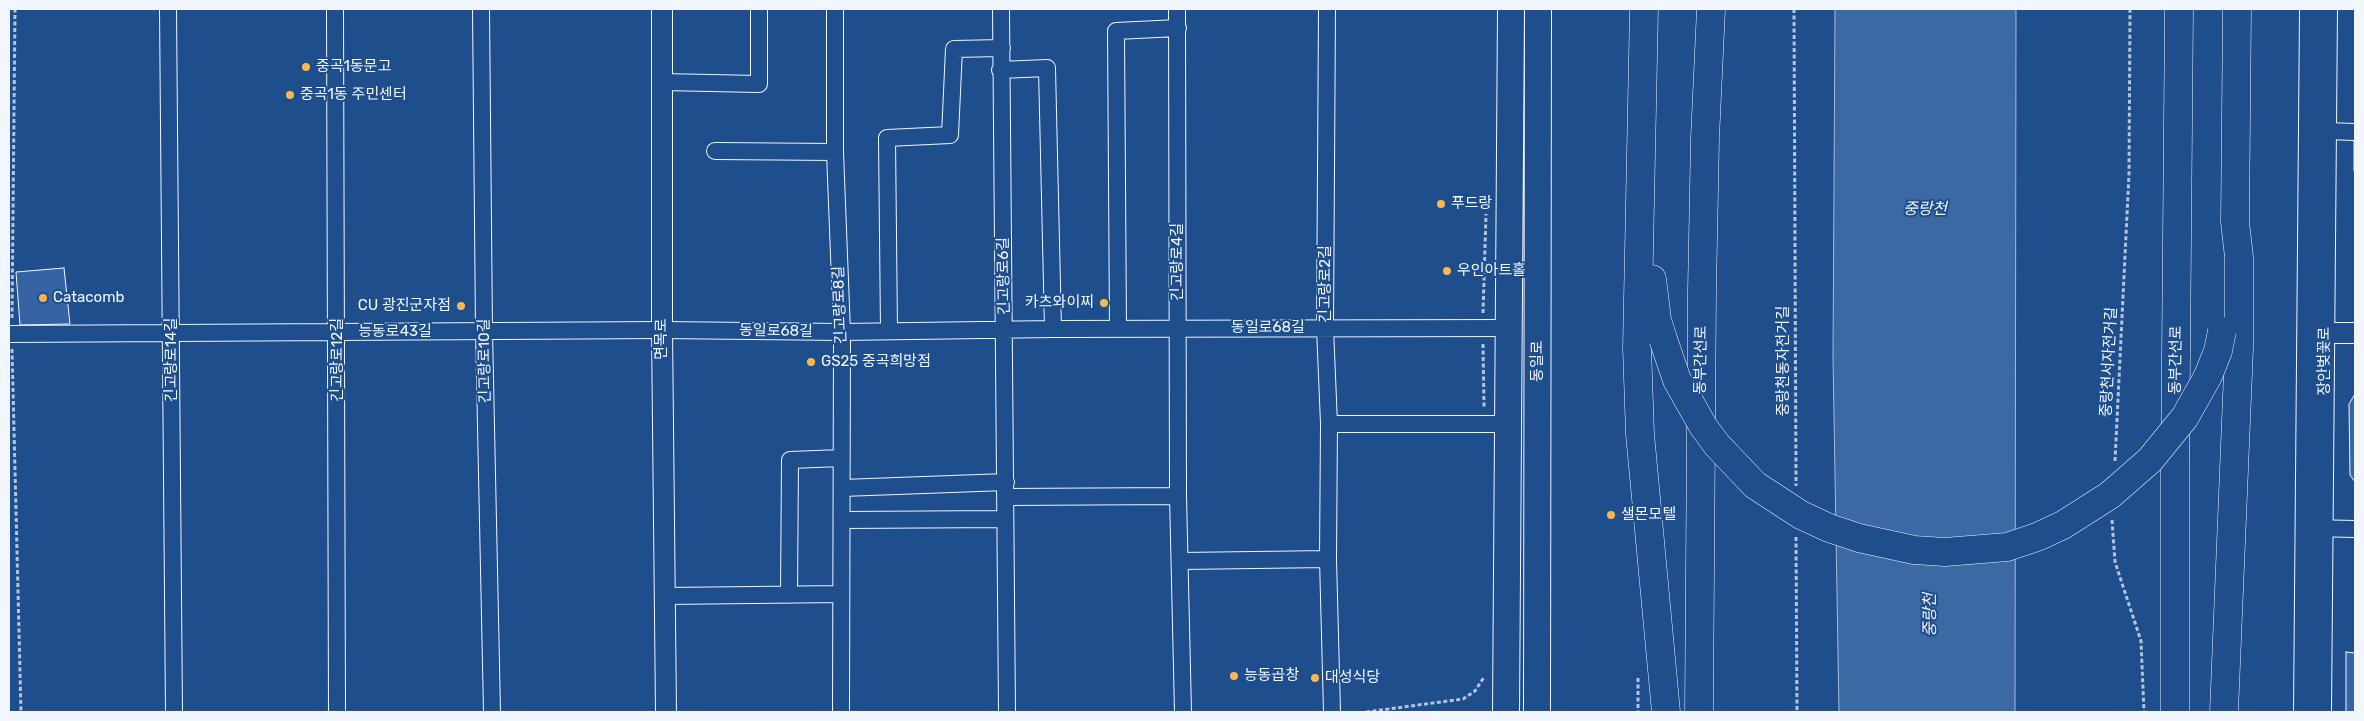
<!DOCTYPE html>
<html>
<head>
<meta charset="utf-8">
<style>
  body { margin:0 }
  #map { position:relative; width:2364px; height:721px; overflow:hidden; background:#1f4e8c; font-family:Rubik,sans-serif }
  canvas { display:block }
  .frame { position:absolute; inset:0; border:10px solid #f2f6ff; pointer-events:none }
</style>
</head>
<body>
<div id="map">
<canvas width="2364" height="721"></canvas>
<div class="frame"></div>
</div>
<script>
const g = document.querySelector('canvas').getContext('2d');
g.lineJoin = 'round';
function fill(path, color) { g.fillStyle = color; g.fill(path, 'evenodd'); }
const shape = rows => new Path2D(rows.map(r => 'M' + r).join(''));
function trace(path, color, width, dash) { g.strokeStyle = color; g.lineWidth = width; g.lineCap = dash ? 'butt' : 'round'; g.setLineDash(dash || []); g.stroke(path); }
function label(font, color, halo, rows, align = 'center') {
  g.font = font + ' Rubik,"Noto Sans KR",sans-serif'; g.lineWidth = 4; g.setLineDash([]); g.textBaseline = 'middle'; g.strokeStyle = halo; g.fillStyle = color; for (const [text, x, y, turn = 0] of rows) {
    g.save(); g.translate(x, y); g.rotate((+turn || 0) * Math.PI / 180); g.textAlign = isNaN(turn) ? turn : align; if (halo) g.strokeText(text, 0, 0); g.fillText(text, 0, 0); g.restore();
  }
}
const water = shape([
  [1835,9,2016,9,2015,712,1839,712,1833,357,1835,9]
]);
fill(water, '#3b69a3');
trace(water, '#a8bbd7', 1);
const building = shape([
  [2354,141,2355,141,2355,171,2354,171,2354,141],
  [64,268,70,324,20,325,16,272,64,268],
  [2355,394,2355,482,2350,475,2349,404,2355,394],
  [2346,652,2355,653,2355,712,2346,712,2346,652]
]);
fill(building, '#3563a3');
trace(building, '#f2f6ff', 1);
const minor = shape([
  [168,9,174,712],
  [335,9,337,712],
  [481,9,484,331,492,712],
  [835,9,835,152,842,332,841,712],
  [1001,9,1007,712],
  [1177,9,1178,496,1183,712],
  [1327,9,1325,328,1329,424,1328,559,1332,712],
  [1000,70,1047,68,1053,329],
  [662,82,759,84,759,9],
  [2326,131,2355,132],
  [715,151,835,152],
  [1118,329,1116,31,1178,28],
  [889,331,887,138,950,135,954,49,1002,48],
  [9,334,662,330,842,332,1053,329,1508,328],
  [1329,424,1507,424],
  [842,488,1006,482],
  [1005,497,1178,496],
  [842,520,1005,519],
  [2310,528,2355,529],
  [1181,561,1328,559],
  [789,595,790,460,841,458],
  [665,596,840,594]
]);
const tertiary = shape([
  [662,9,662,330,666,712],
  [2312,333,2355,333],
  [2304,712,2310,9],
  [2321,712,2327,9]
]);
const primary = shape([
  [1506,712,1511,9],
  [1537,712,1538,9]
]);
const trunk = shape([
  [1644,9,1637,348,1640,434,1666,712],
  [1652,279,1657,320,1663,339],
  [1699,712,1702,290,1705,138,1711,9],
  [2175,712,2175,471,2179,9],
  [2224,712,2239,348,2239,257,2235,222,2237,9]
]);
trace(minor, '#f2f6ff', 18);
trace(tertiary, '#f2f6ff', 22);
trace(primary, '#f2f6ff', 28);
trace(trunk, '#f2f6ff', 29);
trace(shape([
  [1794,9,1796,486],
  [1483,313,1486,214],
  [12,318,15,9],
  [1483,344,1484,408],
  [12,349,21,712],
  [2115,461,2129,174,2130,9],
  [2112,520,2115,562,2141,641,2144,712],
  [1796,537,1797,712],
  [1638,678,1638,712],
  [1366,712,1463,699,1475,691,1484,677]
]), '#b3c4dc', 3, [4, 2.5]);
trace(minor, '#1f4e8c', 16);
trace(tertiary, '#1f4e8c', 20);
trace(primary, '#1f4e8c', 26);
trace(trunk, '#1f4e8c', 28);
const trunkBridge = shape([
  [1663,339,1677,380,1703,426,1717,445,1755,485,1801,515,1829,528,1859,538,1914,550,1945,552,2007,547,2037,537,2063,525,2110,495,2150,460,2185,417,2208,376,2218,351,2222,331]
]);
trace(trunkBridge, '#f2f6ff', 29, []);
trace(trunkBridge, '#1f4e8c', 28);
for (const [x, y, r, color] of [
  [306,67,5,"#ffb74d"],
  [290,95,5,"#ffb74d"],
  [1441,204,5,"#ffb74d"],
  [1447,271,5,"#ffb74d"],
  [43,298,5,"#ffb74d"],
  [1104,303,5,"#ffb74d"],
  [461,306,5,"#ffb74d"],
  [811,362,5,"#ffb74d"],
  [1611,515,5,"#ffb74d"],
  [1234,676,5,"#ffb74d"],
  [1315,678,5,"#ffb74d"]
]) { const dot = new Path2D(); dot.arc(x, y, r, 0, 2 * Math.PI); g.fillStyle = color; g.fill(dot); trace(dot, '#1f4e8c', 2); }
label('15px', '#f2f6ff', '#1f4e8c', [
  ["중곡1동문고",316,67],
  ["중곡1동 주민센터",300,95],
  ["푸드랑",1451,204],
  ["우인아트홀",1457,271],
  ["Catacomb",53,298],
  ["카츠와이찌",1094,303,"right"],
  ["CU 광진군자점",451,306,"right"],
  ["GS25 중곡희망점",821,362],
  ["샐몬모텔",1621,515],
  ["능동곱창",1244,676],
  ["대성식당",1325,678]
], 'left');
label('15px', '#f2f6ff', '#1f4e8c', [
  ["긴고랑로4길",1178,262,-90],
  ["긴고랑로6길",1004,276,-91],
  ["긴고랑로2길",1326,284,-90],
  ["긴고랑로8길",840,305,-92],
  ["동일로68길",1268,328],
  ["동일로68길",776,331,1],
  ["능동로43길",395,332],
  ["면목로",662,339,-90],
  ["긴고랑로14길",172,360,-90],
  ["긴고랑로12길",338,360,-90],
  ["동부간선로",1701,360,-89],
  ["동부간선로",2176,360,-89],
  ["긴고랑로10길",485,361,-91],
  ["동일로",1538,361,-90],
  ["중랑천동자전거길",1784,361,-90],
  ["장안벚꽃로",2325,361,-90],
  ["중랑천서자전거길",2109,362,-87]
]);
label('italic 16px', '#f2f6ff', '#1f4e8c', [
  ["중랑천",1925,209],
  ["중랑천",1930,615,-90]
]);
</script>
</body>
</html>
